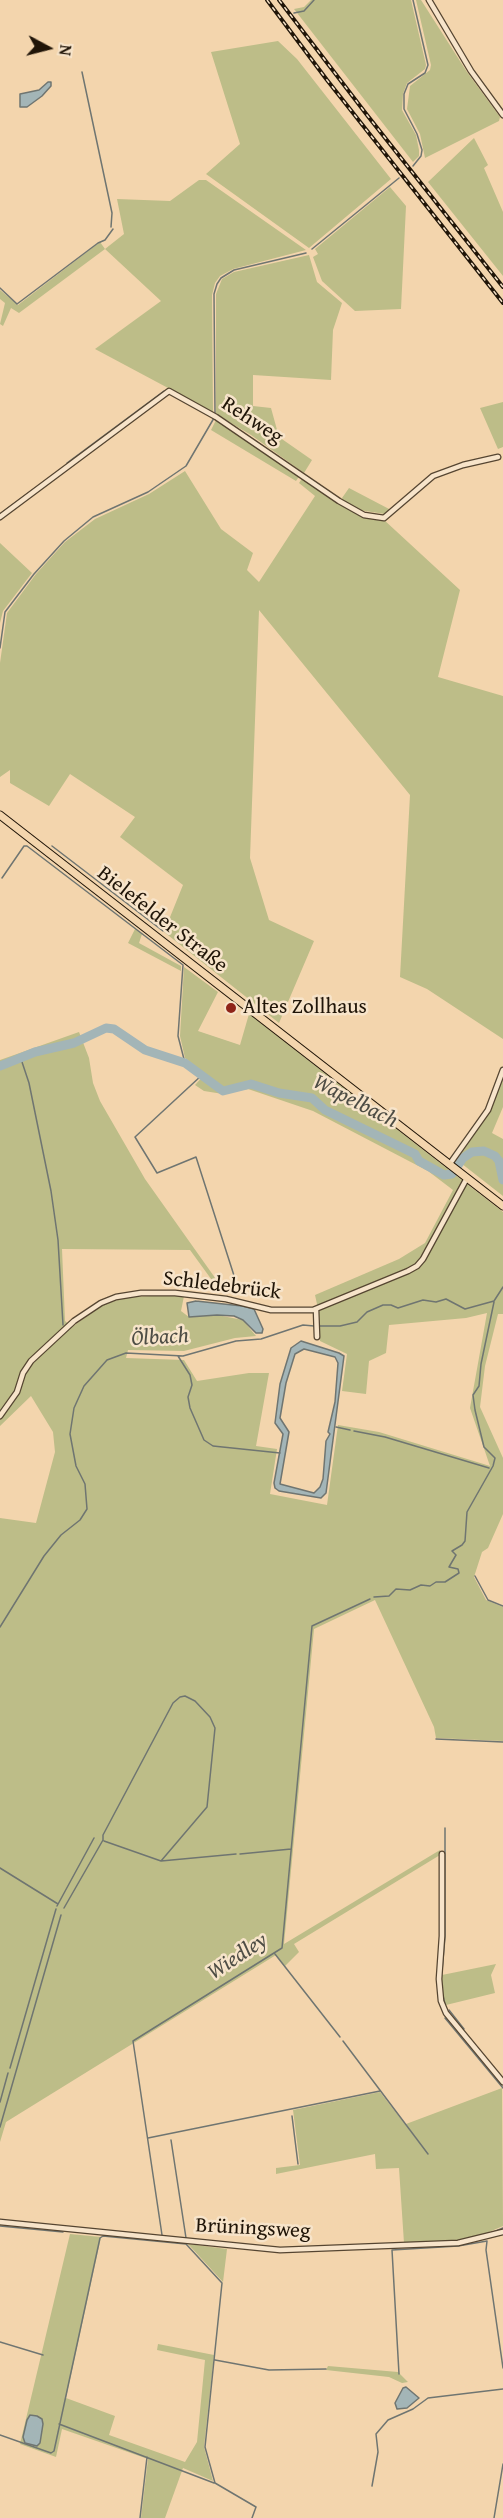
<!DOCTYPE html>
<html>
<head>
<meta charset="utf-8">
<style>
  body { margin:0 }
  #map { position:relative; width:503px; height:2518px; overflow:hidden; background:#f3d5ad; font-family:"Gentium Book Plus",serif }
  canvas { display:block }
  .north { position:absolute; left:18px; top:18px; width:60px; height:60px; -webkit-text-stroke:4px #f7e4ca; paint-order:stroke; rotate:97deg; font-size:16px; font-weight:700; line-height:24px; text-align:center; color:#201508 }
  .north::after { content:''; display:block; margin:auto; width:21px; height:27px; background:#201508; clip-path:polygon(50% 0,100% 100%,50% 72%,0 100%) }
</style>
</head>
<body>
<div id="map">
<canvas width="503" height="2518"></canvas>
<div class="north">N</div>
</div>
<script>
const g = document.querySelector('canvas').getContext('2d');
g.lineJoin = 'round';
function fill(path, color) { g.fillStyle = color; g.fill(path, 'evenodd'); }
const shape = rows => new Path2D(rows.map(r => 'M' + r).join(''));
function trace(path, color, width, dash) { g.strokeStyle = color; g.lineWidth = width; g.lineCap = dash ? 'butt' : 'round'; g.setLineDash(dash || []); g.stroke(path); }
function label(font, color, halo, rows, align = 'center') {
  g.font = font + ' "Gentium Book Plus",serif'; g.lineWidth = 5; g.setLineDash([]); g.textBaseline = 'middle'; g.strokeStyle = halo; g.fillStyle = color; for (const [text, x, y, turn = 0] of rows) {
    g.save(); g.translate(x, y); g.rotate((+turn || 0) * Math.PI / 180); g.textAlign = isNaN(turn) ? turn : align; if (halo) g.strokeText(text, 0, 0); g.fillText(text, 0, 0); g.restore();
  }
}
fill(shape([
  [311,0,411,0,426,65,425,69,407,83,403,94,402,110,416,135,419,150,419,156,413,162,294,9,304,7],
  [416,0,421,0,467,72,500,117,499,121,425,158,420,134,407,109,410,86,430,70,431,65],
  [278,41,297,59,391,179,309,248,206,174,240,144,211,52],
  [474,138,488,165,484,168,503,212,503,276,428,182],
  [199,180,206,180,306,250,233,269,220,276,215,283,212,295,213,412,95,349,161,301,105,249,19,313,11,308,3,326,0,324,5,303,0,299,0,290,18,305,100,242,105,249,124,234,117,199,170,201],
  [390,187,406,206,401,309,355,311,322,281,313,257,318,254,315,249],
  [309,255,317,282,342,303,333,330,331,380,253,375,253,406,271,408,279,437,312,460,304,473,251,435,216,414,216,294,222,279,234,272],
  [503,402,503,447,498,449,480,408],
  [216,420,300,475,296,481,211,430],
  [185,471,221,529,253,553,247,570,259,582,315,496,299,483,303,477,356,514,383,519,460,590,438,677,503,696,503,1039,427,989,400,977,410,795,259,610,250,858,269,920,314,941,279,1023,164,932,183,885,120,837,135,817,70,774,49,806,10,783,10,770,0,777,0,663,7,613,36,574,65,542,95,519,149,494],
  [349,488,391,510,385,514,359,510,343,501,342,498],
  [0,543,32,573,3,611,0,623],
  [135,929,142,934,139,943,181,966,181,971,128,943],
  [184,967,218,992,198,1031,240,1045,249,1014,503,1212,503,1314,498,1314,485,1366,480,1407,503,1458,503,1514,488,1548,482,1552,474,1577,486,1600,503,1607,503,1741,436,1738,434,1727,375,1600,314,1629,284,1944,440,1850,440,1855,294,1944,299,1952,285,1966,276,1955,6,2122,0,2142,0,1518,36,1523,55,1452,53,1432,31,1396,0,1426,0,1060,79,1032,89,1058,93,1083,100,1101,145,1179,218,1282,214,1283,190,1250,62,1249,65,1321,72,1327,102,1305,127,1297,175,1295,184,1296,181,1311,189,1317,217,1315,243,1320,256,1336,235,1338,184,1351,128,1350,126,1358,184,1360,197,1381,249,1373,269,1373,256,1446,277,1449,270,1494,327,1505,338,1425,379,1432,490,1466,470,1408,487,1313,466,1318,389,1325,386,1353,369,1361,366,1394,342,1391,347,1354,320,1341,319,1313,315,1295,399,1259,425,1243,453,1190,428,1171,313,1111,248,1089,223,1094,204,1091,195,1085,205,1074,185,1058,180,1036],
  [503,1077,503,1107,492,1133,503,1139,503,1196,457,1160,490,1111],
  [496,1964,491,1975,495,1993,446,2005,442,1992,442,1975],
  [502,2088,503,2226,489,2232,488,2235,458,2241,404,2243,399,2168,376,2169,375,2154,276,2174,276,2168,300,2165,293,2110,380,2092,428,2154,406,2124],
  [70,2234,101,2237,66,2398,115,2416,109,2435,185,2462,197,2442,205,2360,157,2350,158,2344,214,2355,204,2447,213,2481,183,2468,165,2518,141,2518,148,2459,62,2429,56,2457,20,2444],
  [188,2244,227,2249,223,2282],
  [328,2366,398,2372,408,2382,402,2383,389,2377,326,2370]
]), '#bdbd88');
const water = shape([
  [48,82,51,82,51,86,42,96,27,107,20,107,20,94,39,90,48,82],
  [196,1301,242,1306,254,1309,263,1329,262,1333,256,1333,243,1320,234,1316,217,1315,189,1317,187,1303,196,1301],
  [301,1341,339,1353,344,1356,326,1493,321,1498,279,1491,275,1488,274,1483,283,1434,275,1423,280,1384,291,1348,301,1341],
  [304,1349,335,1357,338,1363,335,1402,328,1432,330,1434,326,1441,323,1479,320,1487,314,1493,280,1484,289,1432,280,1418,286,1383,295,1354,304,1349],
  [406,2387,419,2398,407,2408,397,2409,395,2403,403,2388,406,2387],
  [30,2415,37,2416,42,2419,43,2424,40,2443,37,2446,25,2443,23,2437,27,2420,30,2415]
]);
fill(water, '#a3b5b7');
trace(water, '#6f7571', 1.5);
trace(shape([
  [413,0,428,65,425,73,408,84,404,94,404,109,417,134,422,150,421,156,413,166],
  [294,13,304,11,314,0],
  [82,72,112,213,111,227],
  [312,249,399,178],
  [0,288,17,304,98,243,105,240,113,229],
  [215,413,214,294,217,284,221,278,234,270,306,253],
  [67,463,164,391],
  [0,514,35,488],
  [0,648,5,612,34,574,64,541,93,517,148,492,186,466,214,418],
  [52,846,163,931],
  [2,878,24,846,27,846,183,965,178,1036,185,1063],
  [21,1059,29,1083,51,1191,58,1240,63,1325],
  [202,1075,135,1137,157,1173,196,1157,238,1288,251,1288],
  [319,1326,340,1326,357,1322,367,1312,383,1305,391,1305,398,1308,423,1300,436,1302,446,1299,465,1309,494,1301,503,1287],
  [178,1356,190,1375,192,1385,188,1397,190,1408,204,1440,213,1446,280,1453],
  [336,1427,350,1430],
  [354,1431,385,1437,489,1468],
  [475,1576,488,1600,503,1606],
  [374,1597,389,1596,396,1589,410,1590,421,1585,430,1586,436,1582,445,1582,459,1573,458,1569,449,1567,456,1555,452,1551,462,1545,465,1541,467,1512,493,1466,495,1458,484,1447,475,1410,473,1395,479,1386,481,1364,494,1302],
  [0,1627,44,1556,61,1535,80,1520,87,1509,85,1484,76,1466,70,1434,74,1408,84,1386,107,1360,126,1353,183,1356,236,1341,261,1339,303,1325,314,1326],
  [436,1739,503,1742],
  [104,1841,161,1861,236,1854],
  [240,1854,291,1849],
  [0,1868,58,1904],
  [57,1906,94,1838],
  [64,1908,103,1840,103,1835,173,1703,180,1697,185,1696,195,1701,210,1717,215,1728,207,1807,161,1861],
  [275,1954,340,2037],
  [442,1971,445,1937,445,1828],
  [443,1996,445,2004],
  [449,2010,464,2029],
  [445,2018,503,2088],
  [343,2041,428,2154],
  [10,2068,56,1909],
  [0,2102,8,2073],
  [292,2116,298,2164],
  [0,2127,61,1915],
  [148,2138,380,2091],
  [171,2140,186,2238],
  [0,2226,63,2232],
  [491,2233,503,2228],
  [162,2235,133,2041,282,1948,312,1626,370,1599],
  [487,2241,486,2250,503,2368],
  [0,2342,43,2355],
  [215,2360,269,2370,326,2369],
  [399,2374,392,2250,458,2246,487,2241],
  [59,2424,214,2483],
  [0,2435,51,2453,54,2451,100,2238,103,2236,186,2244,222,2283,205,2447,215,2483,256,2507,252,2518],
  [372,2486,378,2452,376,2434,388,2420,413,2409,428,2398,503,2389],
  [140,2518,147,2457],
  [494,2518,503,2464]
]), '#6f7571', 1.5);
trace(shape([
  [0,1066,35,1052,74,1043,106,1028,114,1029,145,1050,185,1063,223,1091,251,1084,279,1093,312,1098,325,1110,415,1154,419,1161,444,1175,452,1174,463,1158,472,1152,484,1151,495,1156,499,1161,503,1180]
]), '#a3b5b7', 9);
const street = shape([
  [429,0,471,71,503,115],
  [0,517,169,391,216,417,339,501,364,515,384,518,433,476,463,465,498,457],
  [449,1165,488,1110,503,1070],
  [316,1309,317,1337],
  [0,1416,17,1392,23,1373,31,1361,74,1321,101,1303,116,1297,141,1293,175,1293,226,1299,271,1310,313,1310,408,1271,417,1266,423,1259,467,1178],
  [442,1854,442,1936,439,1979,441,2001,446,2013,503,2082],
  [0,2222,280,2250,458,2243,503,2232]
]);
const primary = shape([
  [0,815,503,1206]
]);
trace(street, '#554531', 7);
trace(primary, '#201508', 9);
trace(street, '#f7e4ca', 4.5);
trace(primary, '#f3d5ad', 7);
const rail = shape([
  [267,0,327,80,503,303],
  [279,0,367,115,503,287]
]);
trace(rail, '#201508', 4);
trace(rail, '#f7e4ca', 1.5, [4.5]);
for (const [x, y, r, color] of [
  [231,1008,6,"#8f2418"]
]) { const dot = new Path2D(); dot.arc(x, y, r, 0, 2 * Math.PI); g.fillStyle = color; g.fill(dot); trace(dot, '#f7e4ca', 2); }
label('21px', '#201508', '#f7e4ca', [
  ["Rehweg",252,421,33],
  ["Bielefelder Straße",162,920,38],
  ["Schledebrück",222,1286,7],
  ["Brüningsweg",253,2229,3]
]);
label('21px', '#201508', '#f7e4ca', [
  ["Altes Zollhaus",243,1008]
], 'left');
label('italic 22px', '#4e4d45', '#f7e4ca', [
  ["Wapelbach",355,1102,27],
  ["Ölbach",160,1338,-3],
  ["Wiedley",238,1957,-33]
]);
</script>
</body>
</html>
